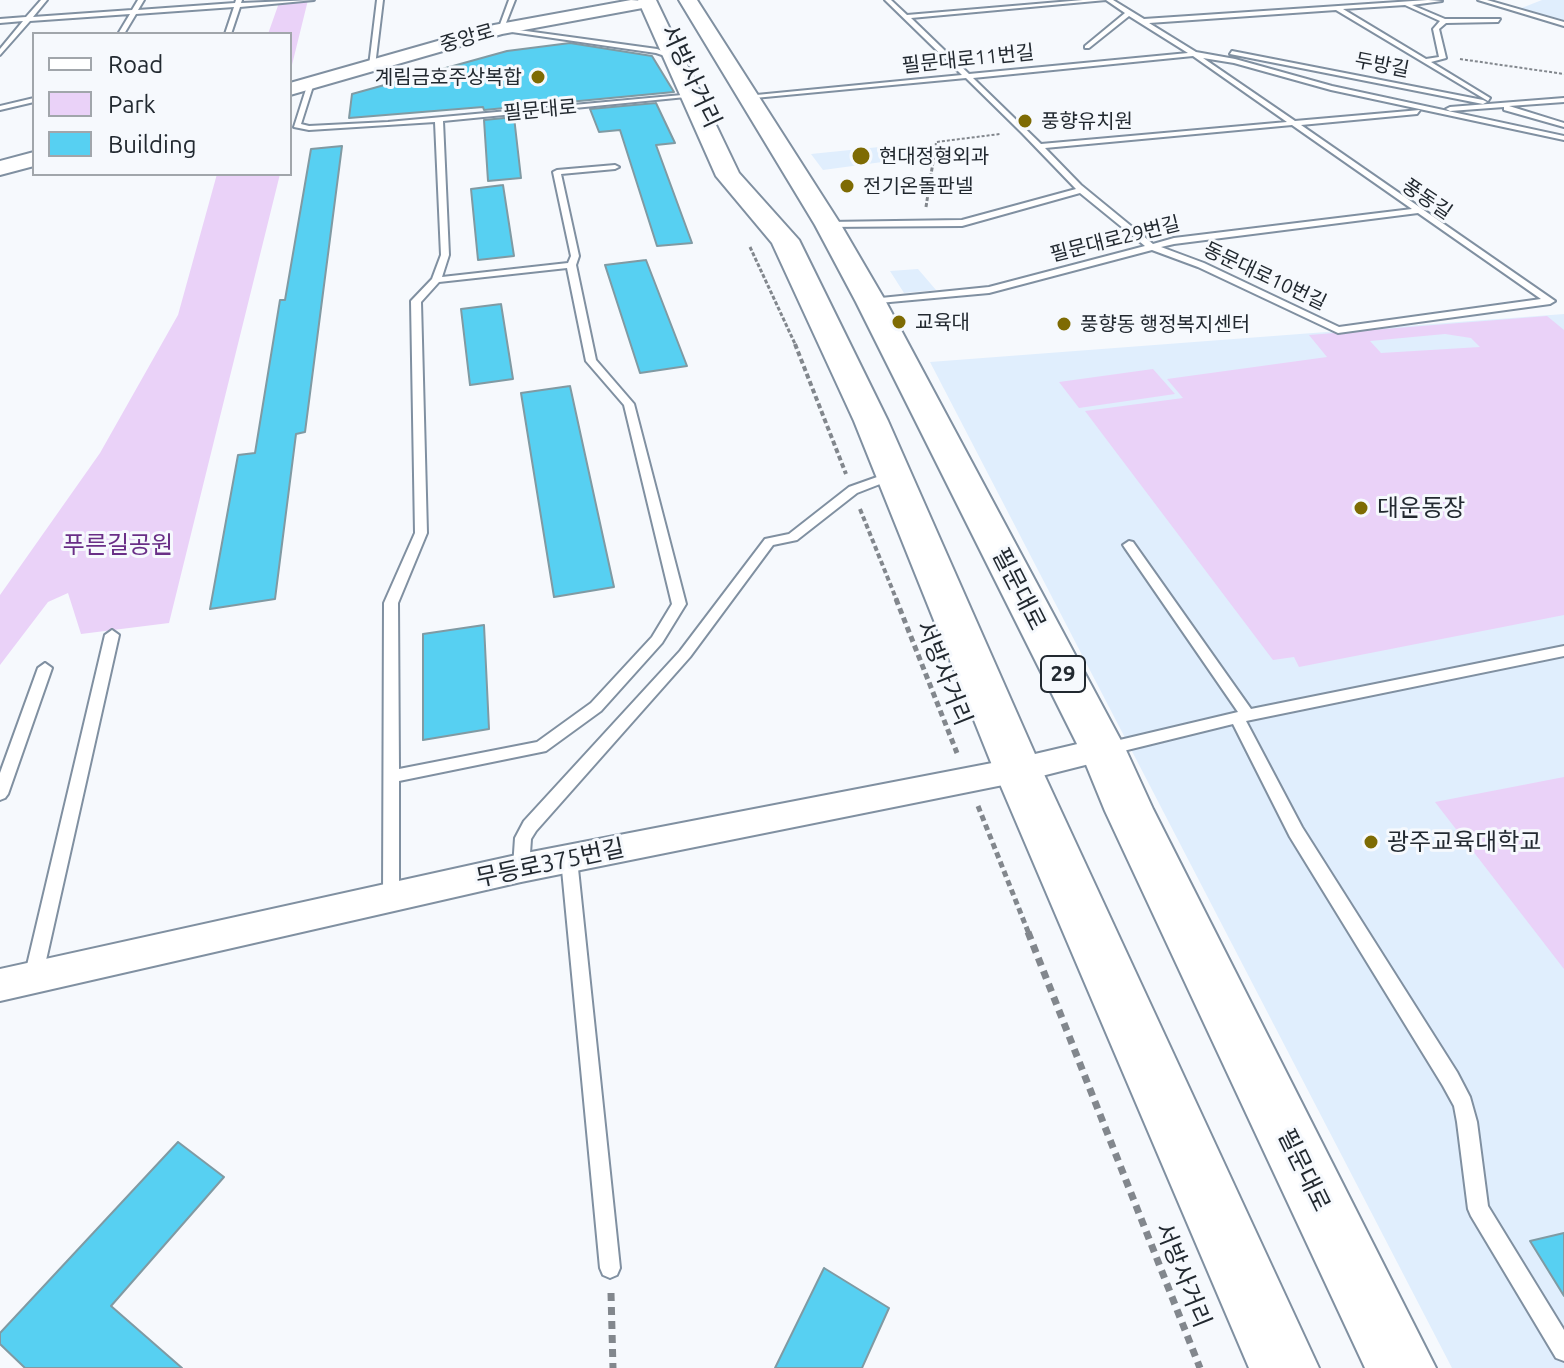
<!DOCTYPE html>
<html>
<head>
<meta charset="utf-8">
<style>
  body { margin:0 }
  #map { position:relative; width:1564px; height:1368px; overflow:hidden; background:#f6f9fd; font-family:Ubuntu,sans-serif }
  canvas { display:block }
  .legend { position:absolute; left:32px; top:32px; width:260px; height:144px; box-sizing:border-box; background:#f6f9fd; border:2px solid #a1a6ab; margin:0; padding:10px 14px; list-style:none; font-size:24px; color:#222930 }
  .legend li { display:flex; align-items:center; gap:16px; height:40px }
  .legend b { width:40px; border:2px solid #a1a6ab }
</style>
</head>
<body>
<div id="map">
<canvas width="1564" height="1368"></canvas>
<ul class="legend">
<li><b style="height:10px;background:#fff"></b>Road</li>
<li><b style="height:22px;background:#ead2f8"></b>Park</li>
<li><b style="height:22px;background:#57d0f2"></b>Building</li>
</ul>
</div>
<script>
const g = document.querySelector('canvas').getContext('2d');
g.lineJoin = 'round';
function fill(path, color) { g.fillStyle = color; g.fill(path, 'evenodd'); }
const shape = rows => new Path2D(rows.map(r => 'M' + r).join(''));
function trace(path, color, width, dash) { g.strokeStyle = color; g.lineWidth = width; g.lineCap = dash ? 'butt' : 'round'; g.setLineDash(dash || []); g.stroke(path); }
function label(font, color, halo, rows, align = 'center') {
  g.font = font + ' Ubuntu,"Noto Sans KR",sans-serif'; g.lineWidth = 6; g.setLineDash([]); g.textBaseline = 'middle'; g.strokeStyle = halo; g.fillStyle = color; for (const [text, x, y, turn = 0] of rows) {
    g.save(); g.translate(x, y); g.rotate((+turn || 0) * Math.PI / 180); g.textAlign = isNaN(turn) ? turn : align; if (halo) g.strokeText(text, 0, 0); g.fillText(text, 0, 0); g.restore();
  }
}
fill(shape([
  [1542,0,1564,0,1564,22,1519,9],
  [899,145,912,158,823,170,811,154],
  [918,269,936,290,904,293,890,271],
  [1564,314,1564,1368,1452,1368,930,362]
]), '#e0eefd');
fill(shape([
  [280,0,308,0,290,73,290,34,268,34],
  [217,174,280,174,169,623,81,634,68,593,48,602,0,665,0,595,100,453,178,315],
  [1547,316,1564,330,1564,615,1299,667,1294,657,1273,660,1085,411,1183,398,1167,379,1327,357,1309,335],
  [1445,334,1471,338,1480,347,1381,353,1370,341],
  [1153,369,1175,394,1079,408,1059,382],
  [1564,777,1564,969,1435,802]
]), '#ead2f8');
const building = shape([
  [570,43,652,56,674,92,484,110,483,107,349,118,352,94,507,51,570,43],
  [656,103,675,143,656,145,692,243,657,246,620,130,599,132,590,109,656,103],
  [514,117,521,178,488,181,484,120,514,117],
  [342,146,305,432,296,434,275,599,210,609,238,455,255,453,280,300,285,300,311,149,342,146],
  [503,185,514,256,478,260,471,189,503,185],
  [646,260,687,366,640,373,605,265,646,260],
  [501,304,513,379,470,385,461,309,501,304],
  [570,386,614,587,554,597,521,393,570,386],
  [484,625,489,729,423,740,423,634,484,625],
  [178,1142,224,1177,111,1306,182,1368,25,1368,0,1344,0,1333,178,1142],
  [1564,1233,1564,1296,1530,1241,1564,1233],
  [824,1268,889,1308,862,1368,775,1368,824,1268]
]);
fill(building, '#57d0f2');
trace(building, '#809aa3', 2);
const service = shape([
  [41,0,47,0,33,17,132,10,138,0,144,0,138,10,235,3,236,0,242,0,241,3,314,0,240,7,231,34,225,34,234,7,136,14,124,34,118,34,130,14,30,21,0,55,0,49,23,21,0,23,0,19,26,17,41,0],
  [377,0,383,0,375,66,372,68,369,66,377,0],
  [509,0,515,0,504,28,657,49,677,57,674,59,656,53,498,30,509,0],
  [885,0,891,0,907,15,1083,0,1106,0,911,18,969,74,1188,53,1129,16,1089,48,1085,48,1085,46,1125,13,1106,0,1113,0,1144,19,1428,0,1442,1,1412,5,1445,19,1500,19,1498,22,1446,23,1439,29,1446,58,1431,62,1490,98,1488,101,1336,10,1149,23,1196,52,1235,59,1332,86,1564,136,1564,140,1331,90,1234,63,1203,58,1295,121,1420,110,1417,114,1301,125,1555,301,1550,304,1338,333,1198,267,1152,250,989,293,868,304,866,302,871,299,989,287,1145,246,1080,193,962,226,825,227,824,225,828,222,962,220,1076,189,1022,133,966,78,744,99,746,96,962,75,885,0],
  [1405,5,1440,21,1433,29,1439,57,1426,59,1343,9,1405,5],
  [1193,56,1287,122,1041,144,973,78,1193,56],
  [1292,125,1412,209,1174,238,1153,244,1081,185,1045,148,1292,125],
  [1418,213,1541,299,1339,327,1204,263,1161,247,1174,244,1418,213],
  [1478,0,1487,0,1564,22,1564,26,1478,0],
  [1232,51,1483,100,1487,102,1483,104,1230,54,1232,51],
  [311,81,314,83,301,124,309,126,388,122,693,94,696,96,443,121,449,255,442,277,568,263,571,256,553,172,557,170,615,165,619,167,615,169,561,174,579,256,576,265,596,360,634,404,686,604,662,643,601,711,546,751,399,781,399,898,397,903,391,905,385,903,383,898,384,603,415,533,411,301,432,279,441,255,435,122,309,130,294,127,308,83,311,81],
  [567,268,586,361,624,405,672,604,652,637,591,703,537,742,399,769,398,603,427,533,421,302,439,282,567,268],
  [34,98,34,102,0,110,0,106,34,98],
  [1564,98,1564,102,1509,106,1564,123,1564,127,1504,110,1504,107,1450,111,1446,109,1450,107,1564,98],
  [894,471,898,473,898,477,857,493,797,540,773,545,690,657,536,831,531,839,529,868,527,873,521,875,515,873,513,868,515,838,524,821,680,651,765,539,789,534,849,487,894,471],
  [1129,541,1133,542,1251,709,1564,646,1564,656,1246,721,1302,827,1457,1072,1470,1097,1477,1122,1488,1206,1564,1330,1564,1361,1556,1358,1471,1216,1468,1209,1457,1122,1454,1106,1443,1086,1290,837,1233,724,1107,755,1102,753,1100,749,1102,745,1107,743,1238,712,1125,548,1123,545,1129,541],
  [112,630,119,635,42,978,39,984,33,986,27,984,24,978,105,635,112,630],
  [45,663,52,668,8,794,5,798,0,800,0,773,38,668,45,663],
  [569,852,575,854,577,859,620,1268,617,1275,610,1278,603,1275,600,1268,561,859,563,854,569,852]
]);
const minor = shape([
  [1103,738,1113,742,1118,750,1113,758,1018,782,521,882,0,1001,0,969,521,854,1018,758,1103,738]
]);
const secondary = shape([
  [631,0,656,2,648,7,502,34,290,95,290,83,494,25,631,0],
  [34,152,34,166,0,175,0,161,34,152]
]);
const primary = shape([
  [638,0,656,0,739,173,799,240,888,421,1042,770,1319,1368,1249,1368,994,770,854,421,772,243,716,176,638,0],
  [679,0,697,0,841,225,886,302,1126,750,1153,809,1436,1368,1365,1368,1105,811,1080,750,856,302,815,225,679,0]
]);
trace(service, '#8090a1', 4);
trace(minor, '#8090a1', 4);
trace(secondary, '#8090a1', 4);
trace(primary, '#8090a1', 4);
trace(shape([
  [1460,59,1564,74],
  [935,151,936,142,1000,134]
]), '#82878d', 2, [3, 2]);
trace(shape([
  [926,207,935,149],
  [750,247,796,346]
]), '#82878d', 3, [4, 2]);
trace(shape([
  [795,344,846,474],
  [860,509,897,601]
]), '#82878d', 4, [5, 3]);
trace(shape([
  [896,599,957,753],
  [978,806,1029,934]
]), '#82878d', 5, [6, 4]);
trace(shape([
  [1028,932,1200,1368],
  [611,1293,613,1368]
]), '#82878d', 7, [8, 6]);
fill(service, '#fff');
fill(minor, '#fff');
fill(secondary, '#fff');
fill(primary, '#fff');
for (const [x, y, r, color] of [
  [538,77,8,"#7e6b03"],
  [1025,121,8,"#7e6b03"],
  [861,156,10,"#7e6b03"],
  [847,186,8,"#7e6b03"],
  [899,322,8,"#7e6b03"],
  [1064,324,8,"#7e6b03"],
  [1361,508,8,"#7e6b03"],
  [1371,842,8,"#7e6b03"]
]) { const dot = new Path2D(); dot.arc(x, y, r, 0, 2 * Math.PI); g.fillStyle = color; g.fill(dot); trace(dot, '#f6f9fd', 3); }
label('20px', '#222930', '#f6f9fd', [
  ["중앙로",467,38,-16],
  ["필문대로11번길",968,59,-6],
  ["두방길",1382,65,11],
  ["필문대로",540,110,-5],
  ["풍동길",1427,199,34],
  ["필문대로29번길",1115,239,-14],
  ["동문대로10번길",1265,276,25]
]);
label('20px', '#222930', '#f6f9fd', [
  ["계림금호주상복합",522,77,"right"],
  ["풍향유치원",1041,121],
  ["현대정형외과",879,156],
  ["전기온돌판넬",863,186],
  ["교육대",915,322],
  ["풍향동 행정복지센터",1080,324]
], 'left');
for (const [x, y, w] of [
  [1063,674,44]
]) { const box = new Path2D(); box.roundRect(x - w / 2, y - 18, w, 36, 6); g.fillStyle = '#f6f9fd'; g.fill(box); trace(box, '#222930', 2); }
label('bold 22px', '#222930', null, [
  ["29",1063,674]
]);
label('24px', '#222930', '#f6f9fd', [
  ["서방사거리",691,76,65],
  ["필문대로",1019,589,63],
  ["서방사거리",944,673,68],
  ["무등로375번길",550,863,-12],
  ["필문대로",1304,1170,64],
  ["서방사거리",1183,1275,68]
]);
label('24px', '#222930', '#f6f9fd', [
  ["대운동장",1377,508],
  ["광주교육대학교",1387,842]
], 'left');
label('24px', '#692e86', '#f6f9fd', [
  ["푸른길공원",118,545]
]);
</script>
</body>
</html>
